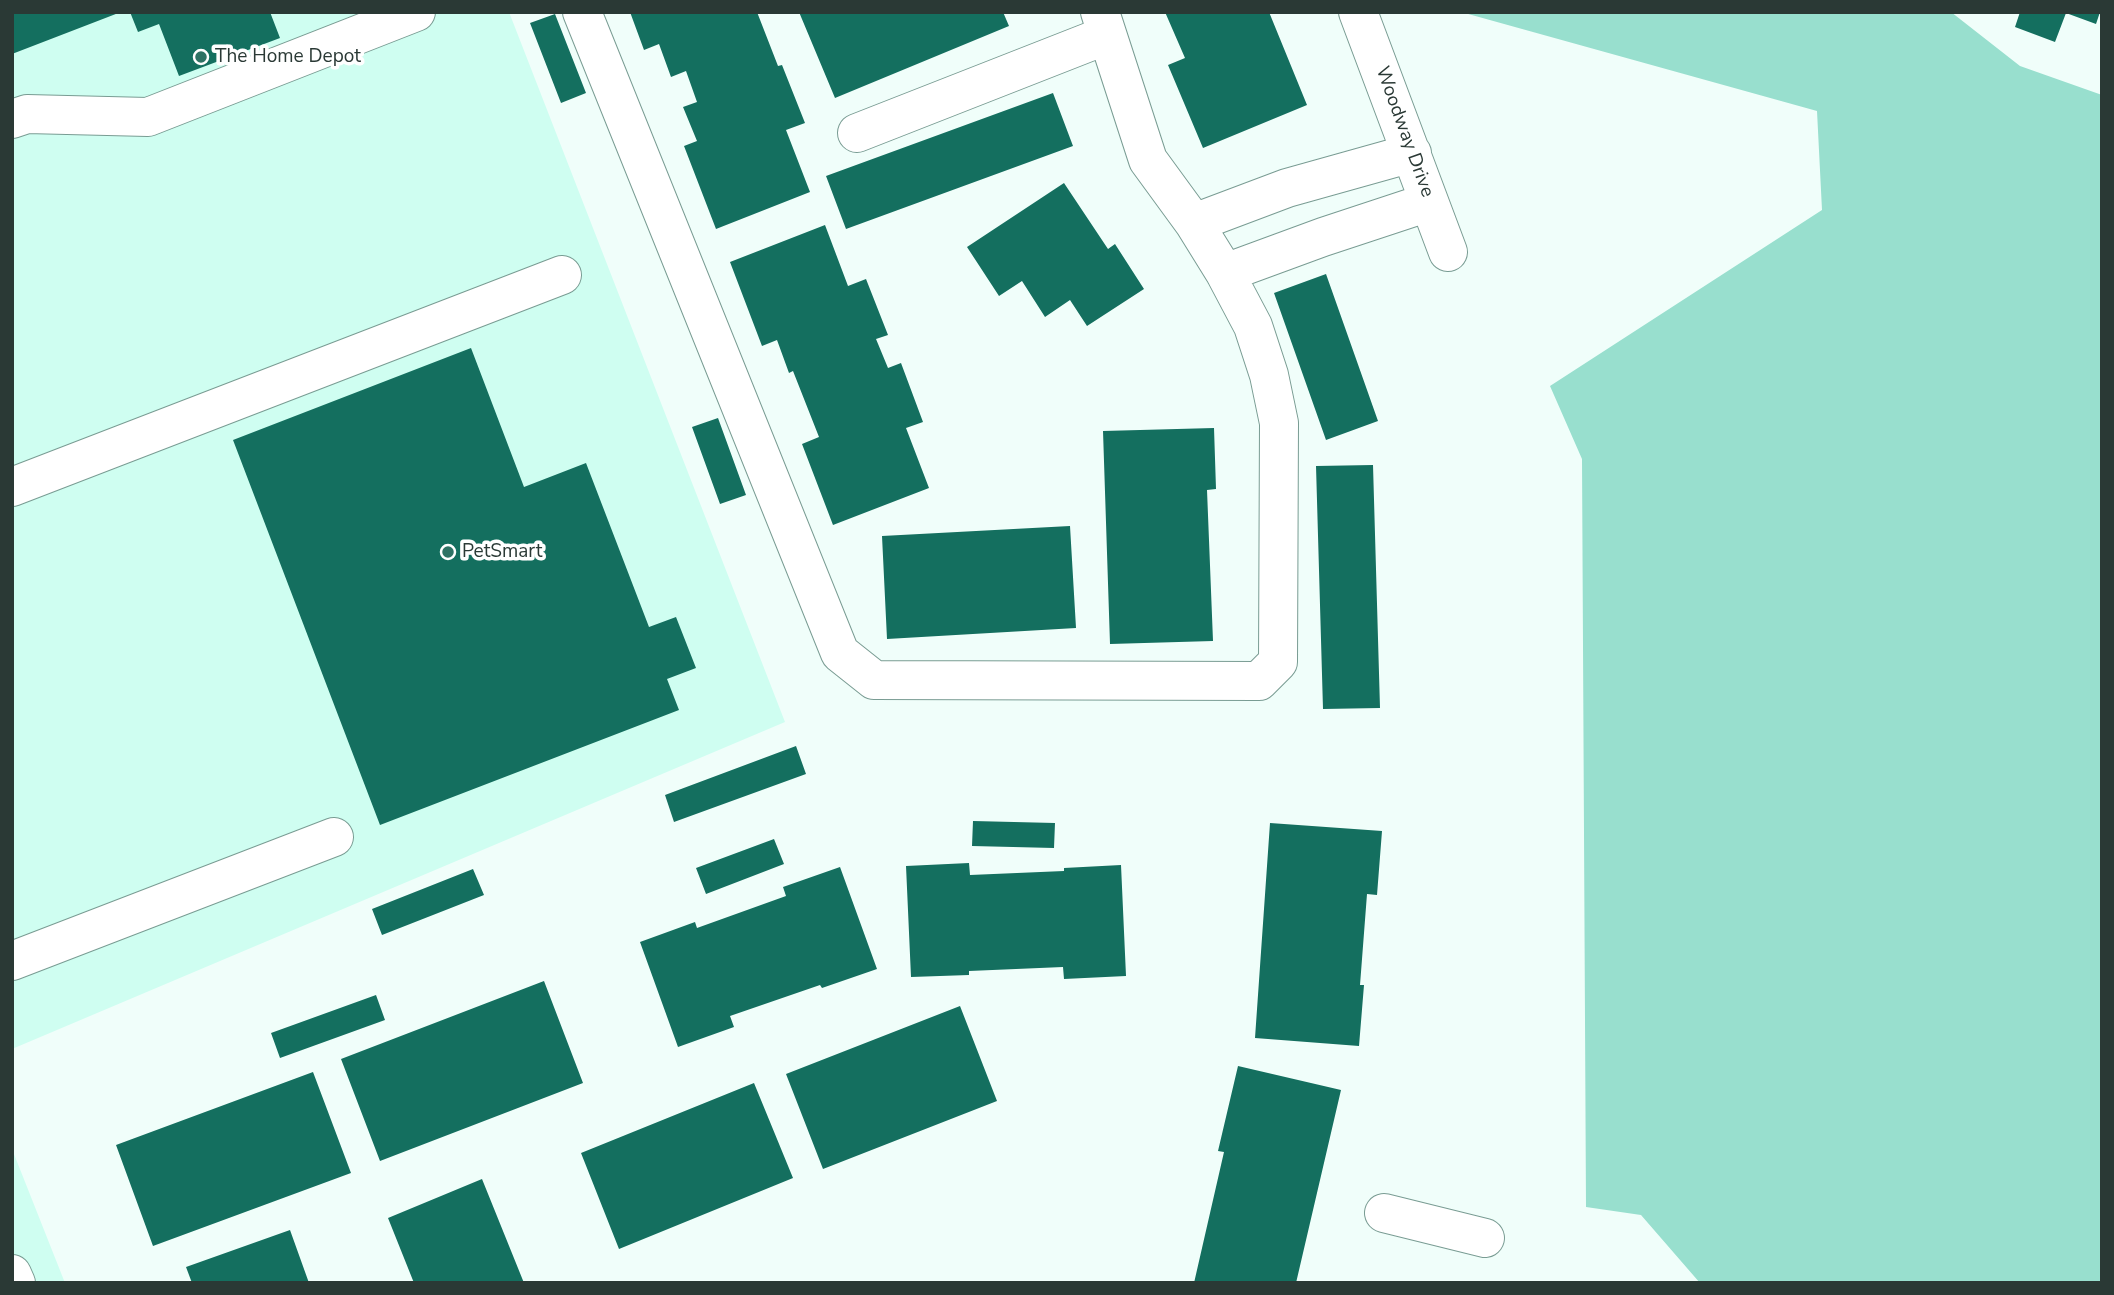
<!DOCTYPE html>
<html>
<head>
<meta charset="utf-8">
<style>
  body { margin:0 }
  #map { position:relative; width:2114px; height:1295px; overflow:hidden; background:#f0fefa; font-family:"Nunito Sans",sans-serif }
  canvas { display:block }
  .frame { position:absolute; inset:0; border:14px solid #2a3935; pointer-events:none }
</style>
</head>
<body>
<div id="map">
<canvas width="2114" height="1295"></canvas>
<div class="frame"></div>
</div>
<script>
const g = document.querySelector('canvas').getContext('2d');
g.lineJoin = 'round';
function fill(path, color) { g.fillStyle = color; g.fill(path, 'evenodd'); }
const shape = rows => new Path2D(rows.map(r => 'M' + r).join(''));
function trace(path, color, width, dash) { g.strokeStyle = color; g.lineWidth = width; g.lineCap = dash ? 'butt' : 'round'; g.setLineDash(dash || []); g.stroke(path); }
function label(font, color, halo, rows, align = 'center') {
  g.font = font + ' "Nunito Sans",sans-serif'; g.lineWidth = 7; g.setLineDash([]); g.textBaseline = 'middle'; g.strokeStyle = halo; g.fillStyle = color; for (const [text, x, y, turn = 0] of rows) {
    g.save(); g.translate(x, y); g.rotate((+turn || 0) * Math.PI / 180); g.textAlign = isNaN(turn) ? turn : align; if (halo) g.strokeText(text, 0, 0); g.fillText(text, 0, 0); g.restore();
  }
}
fill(shape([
  [12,12,509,12,785,722,12,1049],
  [12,1149,65,1283,12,1283]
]), '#cffef1');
fill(shape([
  [1461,12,1951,12,2020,66,2102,95,2102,1283,1700,1283,1641,1215,1586,1207,1582,459,1550,386,1822,210,1817,111]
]), '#98dfce');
fill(shape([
  [12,12,121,12,12,54],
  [130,12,270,12,280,38,179,76,159,24,138,32],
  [630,12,757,12,778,66,782,65,805,123,786,130,810,192,716,229,684,146,697,141,683,107,697,102,686,71,671,77,659,44,644,50],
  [799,12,1003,12,1009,26,835,98],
  [1165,12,1269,12,1307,105,1203,148,1168,65,1185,58],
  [2020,12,2100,12,2096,24,2066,13,2055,42,2015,27],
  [555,14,586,93,561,103,530,23],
  [1053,93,1073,146,846,229,826,176],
  [1064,183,1108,249,1115,244,1144,289,1087,326,1070,300,1045,317,1022,281,999,296,967,247],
  [825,225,848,286,866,279,888,335,876,339,888,368,901,363,923,422,906,428,929,488,833,525,802,444,819,437,793,371,789,373,777,340,762,346,730,262],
  [1326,274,1378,421,1326,440,1274,293],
  [471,348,524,487,586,463,649,627,676,617,696,668,667,679,679,710,380,825,233,440],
  [718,418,746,495,720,504,692,427],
  [1214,428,1216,489,1207,490,1213,641,1110,644,1103,431],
  [1373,465,1380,708,1323,709,1316,466],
  [1070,526,1076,628,887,639,882,536],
  [796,746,806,774,674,822,665,795],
  [973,821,1055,823,1054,848,972,846],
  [1270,823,1382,831,1377,895,1367,894,1360,985,1364,985,1359,1046,1255,1038],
  [774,839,784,864,706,894,696,868],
  [969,863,970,875,1064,871,1064,868,1121,865,1126,976,1064,979,1063,967,969,971,969,975,911,977,906,866],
  [840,867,877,969,822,988,820,985,730,1016,734,1027,678,1047,640,942,695,922,697,928,786,896,783,887],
  [473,869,484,895,382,935,372,909],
  [544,981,583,1083,380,1161,341,1059],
  [376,995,385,1020,280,1058,271,1033],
  [960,1006,997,1101,823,1169,786,1074],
  [1238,1066,1341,1090,1296,1283,1194,1283,1224,1152,1218,1151],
  [313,1072,351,1173,153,1246,116,1145],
  [754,1083,793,1178,619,1249,581,1153],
  [482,1179,524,1283,414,1283,388,1218],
  [290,1230,309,1283,192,1283,186,1267]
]), '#146f5f');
const minor = shape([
  [582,12,840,653,874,680,1259,681,1278,662,1279,423,1269,375,1253,326,1225,273,1194,223,1148,160,1100,12],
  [1358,12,1448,252],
  [12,119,27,114,148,117,416,12],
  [857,133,1107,35],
  [1194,223,1287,188,1412,153],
  [1225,273,1323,237,1429,202],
  [12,487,562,275],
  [12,961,334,837],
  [1384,1213,1485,1238],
  [12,1274,16,1283]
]);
trace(minor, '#799c93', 40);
trace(minor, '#fff', 38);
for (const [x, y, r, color] of [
  [201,57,7,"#2e7264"],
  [448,552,7,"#2e7264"]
]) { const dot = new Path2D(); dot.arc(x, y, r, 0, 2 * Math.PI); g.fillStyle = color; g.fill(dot); trace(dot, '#fff', 2.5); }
label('19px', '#2a3935', '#fff', [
  ["The Home Depot",215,57],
  ["PetSmart",462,552]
], 'left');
label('19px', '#2a3935', '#fff', [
  ["Woodway Drive",1404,132,70]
]);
</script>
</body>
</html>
